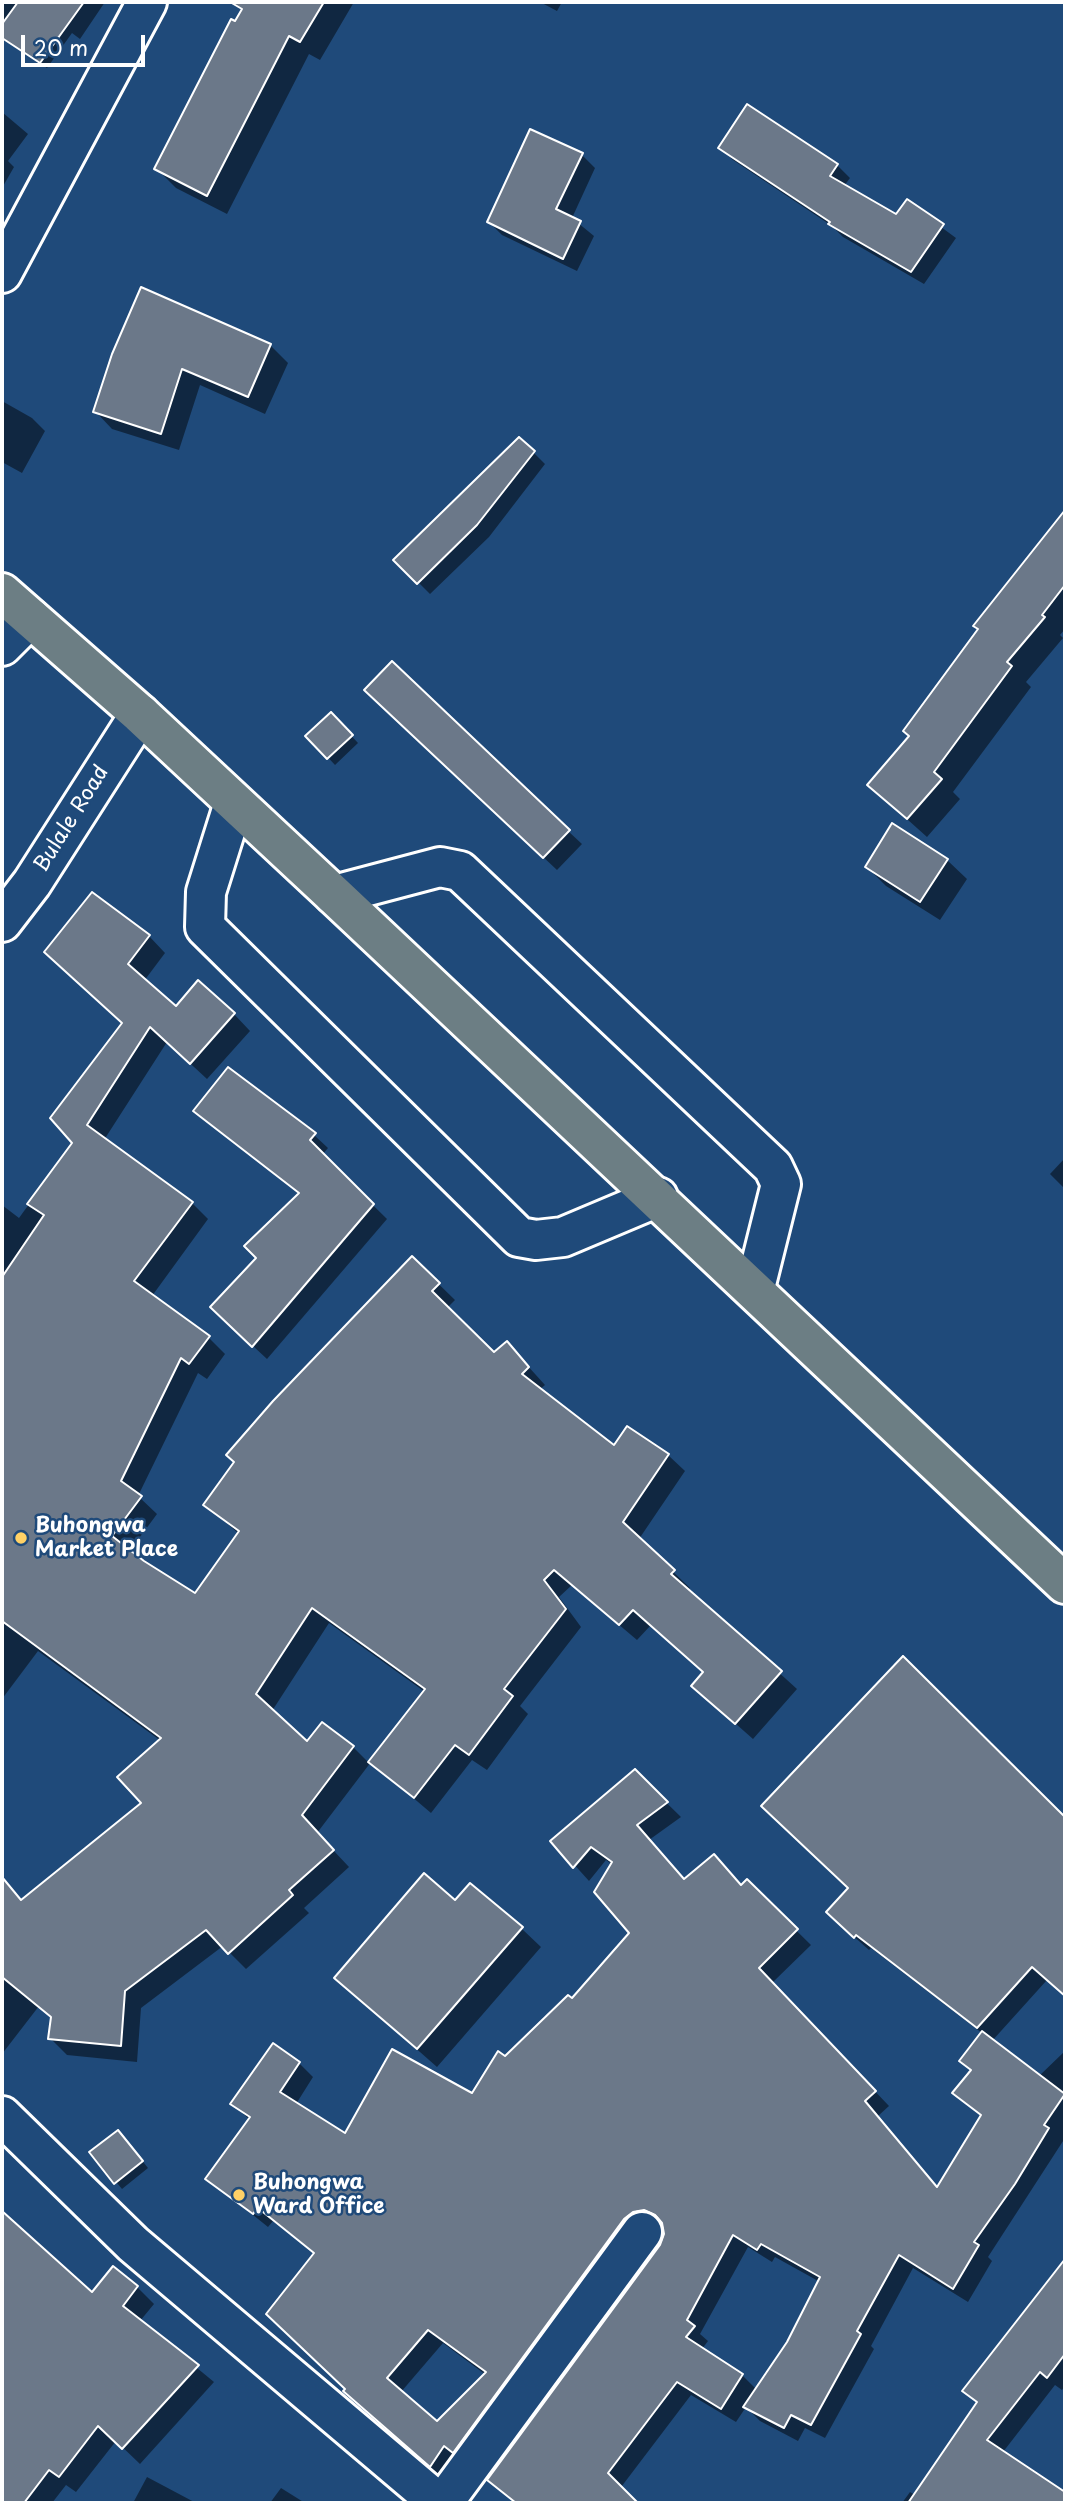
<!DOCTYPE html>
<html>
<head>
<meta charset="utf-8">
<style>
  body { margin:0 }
  #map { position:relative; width:1067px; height:2505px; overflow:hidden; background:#1f4a7a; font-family:"Playpen Sans",sans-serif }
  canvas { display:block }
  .frame { position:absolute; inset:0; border:4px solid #fff; pointer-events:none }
  .scale { position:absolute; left:21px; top:35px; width:124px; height:32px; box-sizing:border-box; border:4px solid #fff; border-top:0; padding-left:9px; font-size:21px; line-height:24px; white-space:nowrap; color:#fff; -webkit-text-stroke:5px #1f4a7a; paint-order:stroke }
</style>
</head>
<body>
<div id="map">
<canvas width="1067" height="2505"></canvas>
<div class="frame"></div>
<div class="scale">20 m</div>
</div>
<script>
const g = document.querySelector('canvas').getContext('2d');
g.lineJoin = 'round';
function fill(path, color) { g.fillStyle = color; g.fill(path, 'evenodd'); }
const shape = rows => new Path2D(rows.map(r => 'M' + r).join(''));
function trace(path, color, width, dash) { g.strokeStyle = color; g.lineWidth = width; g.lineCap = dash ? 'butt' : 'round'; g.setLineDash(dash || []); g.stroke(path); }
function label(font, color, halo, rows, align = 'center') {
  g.font = font + ' "Playpen Sans",sans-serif'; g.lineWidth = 5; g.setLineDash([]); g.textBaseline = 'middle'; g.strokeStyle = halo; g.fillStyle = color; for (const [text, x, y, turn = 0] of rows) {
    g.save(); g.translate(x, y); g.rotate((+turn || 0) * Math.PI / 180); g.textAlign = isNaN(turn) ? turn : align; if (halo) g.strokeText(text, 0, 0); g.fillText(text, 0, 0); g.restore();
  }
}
fill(shape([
  [2,2,105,2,80,39,72,33,47,68,2,38],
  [248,2,354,2,320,60,309,54,227,214,176,188,156,168],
  [540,2,562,2,557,11],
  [747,106,837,165,850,178,844,186,896,216,907,202,956,238,924,284,843,237,832,226,733,160,720,148],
  [2,112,28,134,8,161,14,167,2,188],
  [582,155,595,168,572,218,594,236,577,271,502,235,489,222],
  [270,345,288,363,265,414,200,385,179,450,112,429,95,411,113,355],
  [2,401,32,418,45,431,22,473,2,462],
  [534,453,545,464,489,537,430,594,396,560],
  [1065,512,1065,629,1060,635,1063,638,1026,682,1031,687,953,792,960,799,927,837,869,785,911,737,980,630,976,626],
  [380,704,568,831,582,844,557,870],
  [331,714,358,743,335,765,308,736],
  [947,860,967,879,940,920,886,886,867,867],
  [149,936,165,953,144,981,176,1009,234,1014,250,1031,207,1079,167,1042,104,1140,192,1203,208,1219,152,1296,208,1337,225,1354,207,1379,198,1373,138,1496,157,1514,129,1552,195,1595,239,1534,206,1505,412,1258,455,1300,447,1308,494,1354,507,1343,545,1385,539,1390,615,1448,668,1455,685,1471,639,1539,690,1588,688,1590,797,1689,753,1739,693,1686,705,1673,651,1625,637,1640,572,1585,559,1597,581,1627,520,1706,528,1714,487,1770,472,1760,431,1813,371,1762,317,1833,349,1867,304,1908,309,1913,246,1969,223,1946,141,2008,137,2062,67,2055,50,2038,56,1984,2,2054,2,1877,23,1901,144,1804,161,1741,38,1651,2,1699,2,1205,19,1218,74,1142,124,1024,62,969],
  [329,1623,425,1692,369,1763,353,1747,307,1744,272,1711],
  [195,1111,314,1135,328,1148,322,1155,387,1219,267,1359,225,1320,258,1258,300,1195],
  [1065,1158,1065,1189,1050,1174],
  [903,1659,1065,1820,1065,1996,1047,1980,992,2041,1038,2077,1065,2051,1065,2138,988,2257,992,2261,968,2302,913,2268,871,2346,874,2349,825,2438,805,2428,798,2441,760,2421,746,2407,736,2422,691,2395,609,2503,515,2503,489,2480,661,2246,665,2235,664,2226,659,2224,445,2480,360,2405,315,2254,273,2221,268,2227,207,2178,250,2120,232,2103,299,2063,313,2077,296,2104,346,2136,473,2095,506,2058,572,2001,631,1933,613,1865,606,1860,589,1881,553,1841,635,1772,681,1817,649,1840,685,1881,742,1887,747,1882,811,1945,772,1983,889,2106,878,2116,938,2188,982,2117,954,2093,972,2071,961,2061,982,2033,871,1948,869,1950,842,1926],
  [748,2247,772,2262,775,2257,820,2282,789,2343,757,2390,742,2375,702,2349,708,2341,700,2334],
  [443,2343,486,2375,437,2424,401,2392],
  [456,1902,521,1928,541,1947,437,2067,336,1978],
  [124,2138,148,2168,122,2189,92,2153],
  [2,2213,93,2294,113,2269,137,2287,154,2304,140,2321,214,2382,140,2464,116,2441,76,2492,66,2485,52,2503,8,2503,2,2498,2,2410,25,2381,2,2360],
  [1065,2265,1065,2386,1062,2390,1055,2385,1003,2452,1053,2486,1065,2498,1064,2503,902,2503,910,2492,915,2495,978,2404,965,2391],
  [147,2477,196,2503,133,2503],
  [281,2488,305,2503,270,2503]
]), '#0007');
const building = shape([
  [18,2,84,2,40,63,2,38,2,24,18,2],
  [230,2,324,2,300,42,289,36,207,196,154,169,231,19,235,21,242,9,230,2],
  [747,104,838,164,830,176,896,214,907,199,944,224,911,272,828,224,830,222,718,148,747,104],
  [530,129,583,153,556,209,581,221,563,259,487,222,530,129],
  [141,287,271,344,248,397,182,369,161,434,93,412,112,354,141,287],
  [519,437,535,451,477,525,417,584,393,560,519,437],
  [1065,510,1065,585,1042,615,1045,617,1007,662,1012,666,934,772,942,779,907,819,867,785,909,736,903,731,978,629,973,626,1065,510],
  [392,661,570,830,543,858,364,690,392,661],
  [331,712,353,735,327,759,305,736,331,712],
  [892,823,948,859,920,902,865,867,892,823],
  [92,892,150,935,128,964,176,1006,198,980,235,1013,190,1064,150,1027,87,1125,193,1202,134,1281,210,1336,189,1364,181,1358,121,1481,142,1496,112,1536,144,1561,195,1593,239,1531,203,1505,234,1462,226,1455,273,1401,412,1256,440,1283,432,1291,494,1352,507,1341,529,1367,522,1374,614,1445,627,1426,669,1454,623,1522,675,1570,671,1574,782,1671,735,1724,691,1686,703,1672,633,1610,619,1625,554,1570,544,1580,566,1609,504,1689,513,1696,469,1755,455,1745,414,1798,368,1762,425,1689,312,1608,256,1694,307,1741,322,1722,354,1746,302,1815,334,1850,289,1890,293,1895,228,1954,206,1930,125,1991,121,2046,48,2039,51,2017,2,1977,2,1877,21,1900,141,1803,117,1777,161,1738,2,1621,2,1277,44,1215,27,1204,72,1143,50,1118,122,1023,44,952,92,892],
  [228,1067,316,1133,310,1140,374,1204,252,1347,210,1307,256,1258,244,1246,299,1193,193,1111,228,1067],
  [903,1656,1065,1817,1065,1996,1032,1967,977,2028,856,1935,854,1938,826,1912,848,1888,761,1806,903,1656],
  [635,1769,668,1802,637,1825,684,1879,714,1854,741,1885,747,1879,798,1929,759,1968,876,2091,865,2101,937,2187,981,2115,952,2093,971,2070,959,2061,982,2031,1065,2094,1044,2125,1049,2128,1015,2184,974,2242,979,2245,953,2289,899,2255,857,2331,861,2334,811,2425,791,2415,784,2428,743,2407,787,2342,820,2277,761,2244,757,2250,733,2235,687,2320,695,2326,686,2337,743,2374,721,2409,677,2382,608,2473,638,2503,516,2503,487,2480,660,2245,664,2234,662,2223,655,2215,644,2210,633,2212,624,2219,453,2453,444,2446,430,2467,343,2391,345,2389,266,2314,314,2253,258,2208,253,2214,205,2179,250,2117,230,2104,273,2043,300,2062,280,2092,345,2133,392,2049,472,2093,498,2051,505,2056,568,1995,572,1998,629,1933,594,1892,612,1862,591,1847,573,1868,550,1841,635,1769],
  [428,2330,486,2372,437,2421,387,2378,428,2330],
  [424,1873,455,1900,470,1883,523,1927,417,2049,334,1978,424,1873],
  [118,2130,143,2161,114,2184,89,2152,118,2130],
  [2,2211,92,2292,113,2266,138,2286,123,2306,199,2365,122,2449,98,2426,59,2477,49,2470,24,2503,2,2503,2,2211],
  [1065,2259,1065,2354,1047,2378,1040,2372,987,2440,1065,2492,1065,2503,908,2503,977,2402,962,2391,1065,2259]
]);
fill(building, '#6b7889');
trace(building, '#fff', 2);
const minor = shape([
  [2,273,147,2],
  [2,646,30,618],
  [234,803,206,892,205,927,519,1237,536,1240,563,1237,658,1197],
  [334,895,440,867,460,871,773,1167,781,1184,755,1288],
  [2,922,32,883,140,714],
  [2,2116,133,2244,439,2503],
  [443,2503,642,2232]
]);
const highway = shape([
  [2,593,140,714,334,895,1065,1584]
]);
trace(minor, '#fff', 44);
trace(highway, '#fff', 44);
trace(minor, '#1f4a7a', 38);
trace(highway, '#6c7e84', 38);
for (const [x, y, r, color] of [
  [21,1538,7,"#ffd166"],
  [239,2195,7,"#ffd166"]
]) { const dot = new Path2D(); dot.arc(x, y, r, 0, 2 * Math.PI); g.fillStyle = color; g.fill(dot); trace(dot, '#1f4a7a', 2.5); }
label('21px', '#fff', '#1f4a7a', [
  ["Bulale Road",72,819,-58]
]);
label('bold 21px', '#fff', '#1f4a7a', [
  ["Buhongwa",35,1526],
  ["Market Place",35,1550],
  ["Buhongwa",253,2183],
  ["Ward Office",253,2207]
], 'left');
</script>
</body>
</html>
